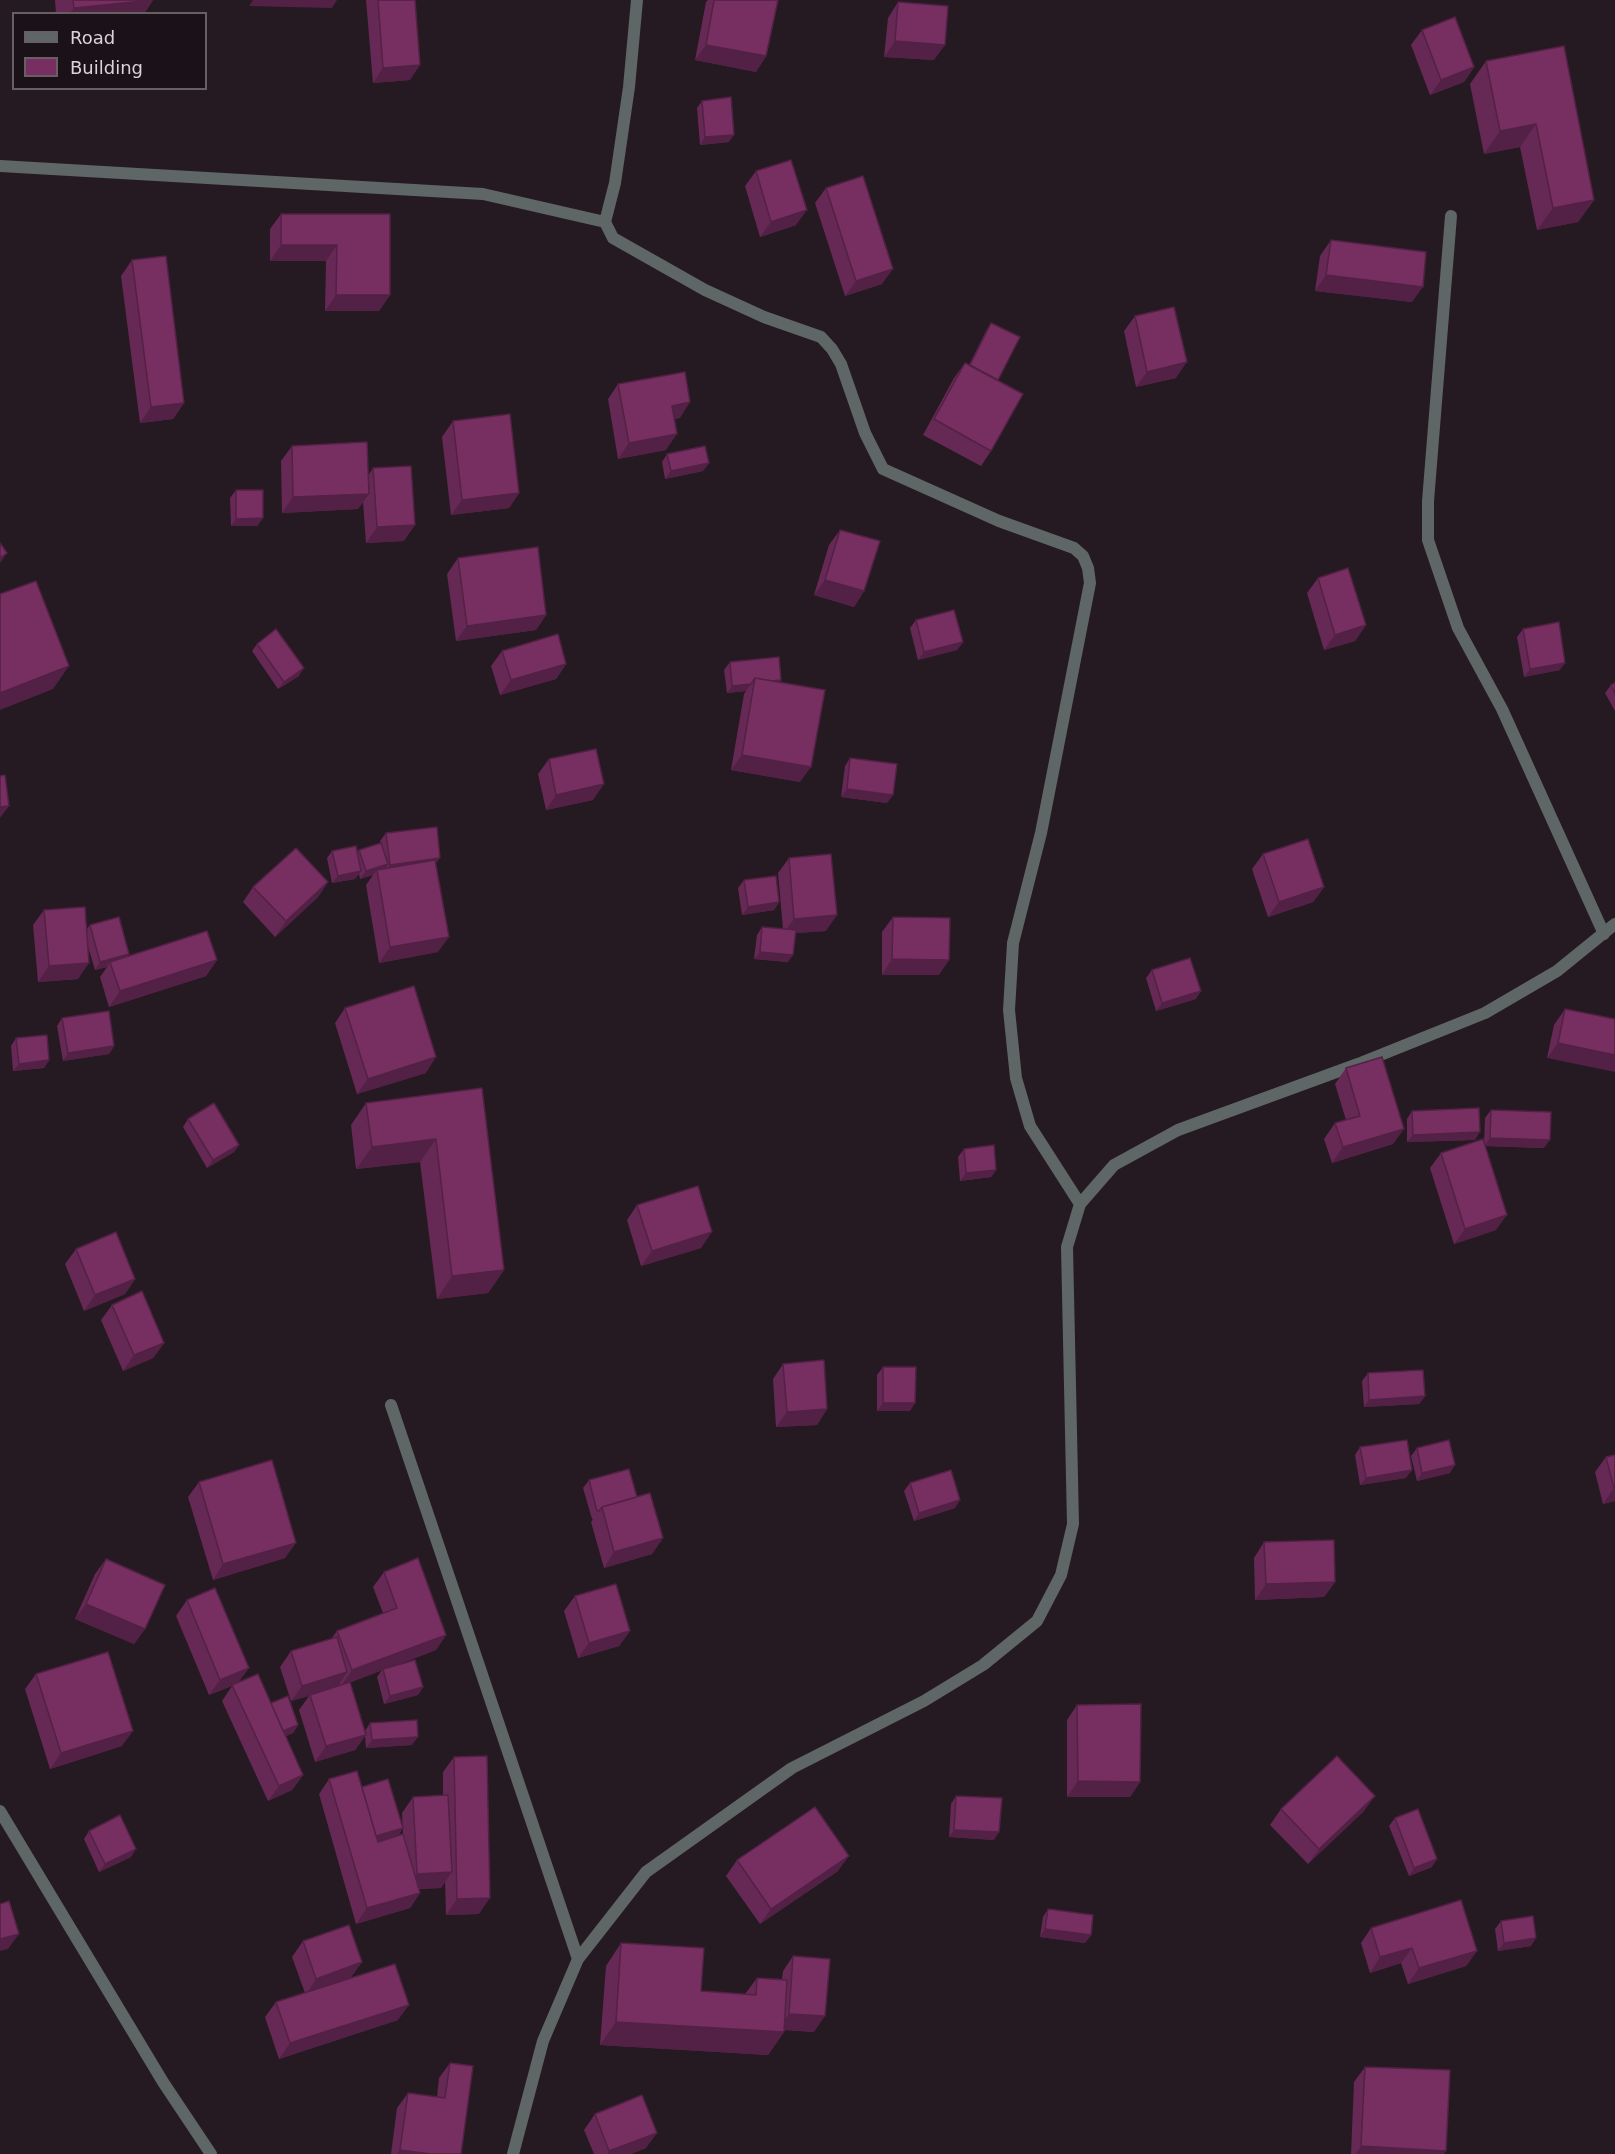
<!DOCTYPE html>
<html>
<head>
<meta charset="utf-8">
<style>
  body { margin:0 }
  #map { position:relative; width:1615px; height:2154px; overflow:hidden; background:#251a21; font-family:"DejaVu Sans",sans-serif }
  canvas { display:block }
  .legend { position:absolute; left:12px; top:12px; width:195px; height:78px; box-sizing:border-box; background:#1b1118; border:2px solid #685f65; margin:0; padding:8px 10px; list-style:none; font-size:18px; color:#dbd3d8 }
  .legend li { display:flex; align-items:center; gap:12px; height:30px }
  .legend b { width:30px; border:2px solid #685f65 }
</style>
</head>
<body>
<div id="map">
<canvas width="1615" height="2154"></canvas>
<ul class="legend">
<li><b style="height:8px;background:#5e6666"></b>Road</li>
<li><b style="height:16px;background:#772f62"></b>Building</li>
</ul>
</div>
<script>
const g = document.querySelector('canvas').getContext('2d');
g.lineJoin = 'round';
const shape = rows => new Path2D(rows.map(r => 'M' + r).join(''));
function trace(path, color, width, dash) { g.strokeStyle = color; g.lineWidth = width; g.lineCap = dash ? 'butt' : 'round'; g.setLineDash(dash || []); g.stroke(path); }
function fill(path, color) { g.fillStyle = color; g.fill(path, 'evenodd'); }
trace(shape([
  [637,0,629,87,615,183,605,222,613,238,705,290,764,317,821,337,832,349,841,364,865,433,883,469,999,521,1074,548,1083,556,1088,568,1090,583,1041,833,1013,943,1009,1010,1016,1078,1030,1126,1080,1204],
  [0,166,483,194,605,222],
  [1451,216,1428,501,1428,540,1458,628,1502,709,1604,934],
  [391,1405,578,1959],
  [0,1811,163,2082,211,2154],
  [513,2154,543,2041,578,1959,646,1872,792,1768,924,1701,983,1665,1037,1621,1061,1575,1073,1524,1067,1247,1080,1204,1114,1165,1178,1130,1358,1064,1485,1013,1557,971,1615,924]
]), '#5e6666', 12);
fill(shape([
  [55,0,153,0,144,14,56,14],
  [366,0,415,0,410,80,373,83],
  [708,0,778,0,766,56,756,72,695,60,706,2],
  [898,2,934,60,884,57,888,18],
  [1422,30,1474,67,1464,82,1430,95,1411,45],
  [1564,46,1594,200,1578,222,1537,230,1520,147,1484,154,1470,84,1486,61],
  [702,101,729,142,700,145,697,108],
  [756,171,796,225,760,237,745,186],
  [826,188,882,284,845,296,815,203],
  [281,214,390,214,390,295,379,311,325,311,326,261,270,261,270,229],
  [1331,240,1412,302,1315,291,1320,256],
  [132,260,184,403,173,419,140,423,121,276],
  [1135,316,1176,378,1136,387,1124,331],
  [991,323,1020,337,998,380,991,451,981,466,923,435,954,378,965,363,969,365,986,331],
  [618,384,680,418,674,419,666,450,618,459,608,399],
  [453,421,519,493,509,508,451,515,442,437],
  [292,446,368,476,373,468,404,541,366,543,363,502,358,509,282,513,281,461],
  [667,454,709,463,703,471,665,479,662,462],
  [236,490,263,518,257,526,231,526,230,498],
  [840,530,864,591,854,607,814,595,829,545],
  [458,558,546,615,536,630,456,641,447,574],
  [1318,578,1366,625,1355,641,1324,650,1307,593],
  [916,620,963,642,957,650,918,660,910,628],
  [1523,629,1560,670,1524,677,1517,637],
  [257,644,299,676,278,689,252,651],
  [502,651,566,664,556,679,500,695,491,666],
  [730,662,781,680,780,682,800,782,731,770,744,694,746,691,727,693,724,670],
  [1615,683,1615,711,1605,693,1611,685],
  [850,758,887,803,841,797,845,766],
  [549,759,593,800,546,810,538,774],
  [386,833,436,864,438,952,379,963,366,885,373,875,360,879,359,874,355,879,332,883,327,858,332,851,357,853,359,850,381,843,380,841],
  [1263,854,1324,887,1313,902,1268,917,1252,869],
  [789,858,826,931,796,933,788,962,754,959,757,935,762,927,783,929,778,873],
  [744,880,779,902,774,910,742,915,738,888],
  [328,882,318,897,275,937,243,902,253,887],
  [44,910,86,930,90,925,129,954,128,956,217,960,206,976,109,1007,100,977,107,967,95,970,87,943,78,979,38,982,33,925],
  [893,917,939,975,882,975,882,932],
  [1152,970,1196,999,1156,1011,1146,978],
  [345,1008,426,1073,357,1094,335,1023],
  [1565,1009,1615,1019,1547,1058,1554,1025],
  [62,1018,114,1046,109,1054,63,1061,57,1026],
  [16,1038,49,1060,44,1068,13,1071,11,1046],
  [1346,1068,1393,1144,1332,1163,1324,1139,1335,1123,1346,1120,1335,1084],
  [482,1088,504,1270,488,1293,437,1299,420,1162,356,1169,351,1125,366,1103],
  [1491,1110,1544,1148,1485,1146,1496,1230,1454,1244,1430,1168,1441,1153,1484,1144,1485,1118],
  [1412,1111,1475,1140,1407,1142,1407,1119],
  [188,1119,239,1145,234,1152,207,1168,183,1127],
  [964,1149,996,1170,991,1177,960,1181,958,1157],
  [637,1205,701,1248,641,1266,627,1220],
  [76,1249,135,1279,125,1294,84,1311,65,1264],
  [112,1305,164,1343,153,1358,123,1371,101,1320],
  [783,1364,827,1409,817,1425,776,1427,773,1379],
  [883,1367,910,1411,877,1411,877,1375],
  [1368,1373,1425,1396,1419,1404,1364,1407,1362,1381],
  [1360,1447,1406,1478,1360,1485,1355,1455],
  [1417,1448,1450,1473,1417,1481,1411,1456],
  [1615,1455,1615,1501,1603,1504,1595,1472,1606,1457],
  [589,1480,637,1497,663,1538,652,1554,604,1568,591,1522,593,1519,592,1519,583,1488],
  [199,1482,285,1558,213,1580,188,1497],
  [910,1483,955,1508,914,1521,904,1491],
  [1264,1542,1335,1582,1324,1597,1255,1600,1254,1558],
  [106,1559,145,1629,134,1644,75,1619,95,1574],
  [384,1572,446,1635,436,1650,389,1668,423,1687,418,1695,384,1704,377,1677,382,1670,346,1684,365,1731,370,1723,412,1745,366,1748,365,1736,355,1750,315,1762,299,1710,309,1696,291,1701,280,1667,291,1651,331,1639,337,1631,383,1613,373,1587],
  [575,1596,630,1631,619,1646,578,1658,564,1611],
  [187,1600,238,1683,271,1703,298,1725,293,1733,286,1736,303,1775,292,1790,268,1801,222,1701,232,1686,209,1695,176,1616],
  [36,1674,122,1746,50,1769,25,1689],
  [1077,1705,1140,1782,1130,1797,1067,1797,1067,1720],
  [454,1757,479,1914,446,1915,445,1882,441,1888,419,1889,420,1893,410,1908,356,1924,319,1794,329,1779,362,1787,403,1828,398,1836,403,1835,402,1813,413,1797,443,1796,443,1772],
  [956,1796,994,1840,949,1837,951,1804],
  [1281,1809,1364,1811,1308,1864,1270,1825],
  [1395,1818,1432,1867,1409,1876,1389,1826],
  [89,1831,131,1857,99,1872,84,1839],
  [737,1860,838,1871,760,1924,726,1876],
  [1048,1909,1091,1935,1085,1943,1040,1937,1043,1917],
  [1501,1921,1531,1946,1498,1951,1495,1929],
  [1371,1928,1477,1951,1466,1966,1408,1984,1401,1963,1370,1973,1361,1943],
  [303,1941,362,1962,351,1977,398,2020,279,2059,265,2017,276,2002,305,1993,292,1957],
  [621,1943,701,1991,745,1994,757,1978,782,1979,783,1971,793,1956,814,2032,784,2030,784,2032,768,2055,600,2045,606,1966],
  [450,2063,461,2154,391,2154,397,2108,408,2093,437,2097,439,2078],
  [1365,2067,1444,2154,1351,2154,1354,2082],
  [595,2114,646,2148,631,2154,594,2154,584,2130]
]), '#662854');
fill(shape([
  [153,0,144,14,69,14,74,8],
  [253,0,337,0,332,8,249,6],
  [895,41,945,45,934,60,884,57],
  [706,45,766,56,756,72,695,60],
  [420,65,410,80,373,83,383,68],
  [1474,67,1464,82,1430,95,1441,80],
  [1536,124,1520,147,1484,154,1500,131],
  [734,135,729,142,700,145,705,137],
  [1594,200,1578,222,1537,230,1553,208],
  [807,210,796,225,760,237,771,222],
  [281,245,337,245,326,261,270,261],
  [893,269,882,284,845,296,856,281],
  [1326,275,1423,287,1412,302,1315,291],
  [336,295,390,295,379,311,325,311],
  [1187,362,1176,378,1136,387,1147,372],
  [690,402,680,418,661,421,672,406],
  [184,403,173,419,140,423,151,407],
  [677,434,666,450,618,459,629,443],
  [709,463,703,471,665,479,671,471],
  [519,493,509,508,451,515,462,500],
  [369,494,358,509,282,513,293,497],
  [263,518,257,526,231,526,236,519],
  [415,525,404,541,366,543,377,527],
  [7,553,0,563,0,558],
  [825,580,864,591,854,607,814,595],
  [546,615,536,630,456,641,467,626],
  [1366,625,1355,641,1324,650,1335,635],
  [963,642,957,650,918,660,924,652],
  [1565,663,1560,670,1524,677,1530,669],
  [566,664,556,679,500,695,511,680],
  [69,666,53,689,0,710,0,693],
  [304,668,299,676,278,689,284,682],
  [751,684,746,691,727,693,732,686],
  [742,755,811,767,800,782,731,770],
  [604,784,593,800,546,810,556,795],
  [847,789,893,795,887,803,841,797],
  [9,806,0,818,0,807],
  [440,858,434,866,384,872,390,865],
  [388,864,383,872,377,870,373,875,360,879,366,871],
  [361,871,355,879,332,883,338,876],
  [328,882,318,897,275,937,286,921],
  [1324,887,1313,902,1268,917,1279,902],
  [779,902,774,910,742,915,748,907],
  [837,915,826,931,783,934,794,919],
  [449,937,438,952,379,963,390,947],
  [760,952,793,955,788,962,754,959],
  [129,954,124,962,110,962,107,967,95,970,100,962],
  [892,959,949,960,939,975,882,975],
  [217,960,206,976,109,1007,120,991],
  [89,963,78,979,38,982,49,966],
  [1201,991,1196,999,1156,1011,1162,1003],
  [1558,1043,1615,1055,1615,1072,1547,1058],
  [114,1046,109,1054,63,1061,68,1053],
  [436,1057,426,1073,357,1094,368,1079],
  [49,1060,44,1068,13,1071,19,1064],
  [1404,1129,1393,1144,1332,1163,1343,1147],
  [1480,1132,1475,1140,1407,1142,1413,1135],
  [1490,1138,1550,1140,1544,1148,1484,1146],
  [436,1139,420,1162,356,1169,372,1147],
  [239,1145,234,1152,207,1168,213,1160],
  [996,1170,991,1177,960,1181,966,1173],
  [1507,1215,1496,1230,1454,1244,1465,1229],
  [712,1232,701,1248,641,1266,652,1251],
  [504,1270,488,1293,437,1299,452,1276],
  [135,1279,125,1294,84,1311,95,1295],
  [164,1343,153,1358,123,1371,134,1355],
  [1425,1396,1419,1404,1364,1407,1369,1400],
  [883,1403,915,1403,910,1411,877,1411],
  [827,1409,817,1425,776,1427,787,1412],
  [1455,1465,1450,1473,1417,1481,1422,1473],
  [1412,1470,1406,1478,1360,1485,1366,1478],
  [1614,1488,1615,1488,1615,1501,1603,1504],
  [960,1500,955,1508,914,1521,919,1513],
  [663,1538,652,1554,604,1568,614,1552],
  [296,1543,285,1558,213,1580,223,1564],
  [1335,1582,1324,1597,1255,1600,1266,1584],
  [86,1604,145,1629,134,1644,75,1619],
  [630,1631,619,1646,578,1658,589,1643],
  [446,1635,436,1650,341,1686,352,1670],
  [249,1668,238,1683,209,1695,220,1680],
  [347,1672,337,1688,291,1701,302,1686],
  [423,1687,418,1695,384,1704,390,1696],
  [298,1725,293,1733,275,1740,281,1732],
  [133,1731,122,1746,50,1769,61,1753],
  [366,1735,355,1750,315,1762,326,1746],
  [418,1737,412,1745,366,1748,372,1740],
  [303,1775,292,1790,268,1801,279,1786],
  [1078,1781,1140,1782,1130,1797,1067,1797],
  [1375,1796,1364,1811,1308,1864,1319,1849],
  [403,1828,397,1836,369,1845,374,1837],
  [954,1830,999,1832,994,1840,949,1837],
  [136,1849,131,1857,99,1872,105,1864],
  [849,1856,838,1871,760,1924,771,1909],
  [1437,1859,1432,1867,1409,1876,1414,1868],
  [452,1872,441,1888,406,1889,417,1874],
  [420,1893,410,1908,356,1924,367,1908],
  [490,1898,479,1914,446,1915,457,1899],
  [1045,1929,1091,1935,1085,1943,1040,1937],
  [19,1934,8,1949,0,1951,0,1939],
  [1536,1938,1531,1946,1498,1951,1504,1943],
  [1412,1948,1401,1963,1370,1973,1380,1957],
  [1477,1951,1466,1966,1408,1984,1419,1968],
  [362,1962,351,1977,306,1995,316,1979],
  [409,2005,398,2020,279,2059,290,2043],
  [789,2014,825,2016,814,2032,778,2029],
  [616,2022,784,2032,768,2055,600,2045],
  [657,2133,646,2148,631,2154,607,2154,609,2151],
  [1361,2146,1446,2151,1444,2154,1356,2154],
  [400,2150,431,2154,397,2154]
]), '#532145');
const building = shape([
  [73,0,153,0,74,8,73,0],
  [378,0,415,0,420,65,383,68,378,0],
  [714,0,778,0,766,56,706,45,714,0],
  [898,2,948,6,945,45,895,41,898,2],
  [1455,17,1474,67,1441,80,1422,30,1455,17],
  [1564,46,1594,200,1553,208,1536,124,1500,131,1486,61,1564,46],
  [731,97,734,135,705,137,702,101,731,97],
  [791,160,807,210,771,222,756,171,791,160],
  [863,176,893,269,856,281,826,188,863,176],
  [281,214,390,214,390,295,336,295,337,245,281,245,281,214],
  [1331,240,1426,252,1423,287,1326,275,1331,240],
  [166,256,184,403,151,407,132,260,166,256],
  [1174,307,1187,362,1147,372,1135,316,1174,307],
  [991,323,1020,337,998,380,970,365,991,323],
  [965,363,1023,394,991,451,934,419,965,363],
  [685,372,690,402,672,406,677,434,629,443,618,384,685,372],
  [510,414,519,493,462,500,453,421,510,414],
  [367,442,369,494,293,497,292,446,367,442],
  [705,446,709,463,671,471,667,454,705,446],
  [411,466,415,525,377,527,373,468,411,466],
  [236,490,263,490,263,518,236,519,236,490],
  [840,530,880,541,864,591,825,580,840,530],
  [0,543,7,553,0,558,0,543],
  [538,547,546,615,467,626,458,558,538,547],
  [1348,568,1366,625,1335,635,1318,578,1348,568],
  [36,581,69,666,0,693,0,594,36,581],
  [954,610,963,642,924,652,916,620,954,610],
  [1559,622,1565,663,1530,669,1523,629,1559,622],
  [276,629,304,668,284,682,257,644,276,629],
  [558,634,566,664,511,680,502,651,558,634],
  [779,657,781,680,773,681,755,678,751,684,732,686,730,662,779,657],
  [755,678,825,690,811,767,742,755,755,678],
  [1615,683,1615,694,1611,685,1615,683],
  [596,749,604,784,556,795,549,759,596,749],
  [850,758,897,764,893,795,847,789,850,758],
  [5,775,9,806,0,807,0,776,5,775],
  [437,827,440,858,390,865,386,833,437,827],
  [1308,839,1324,887,1279,902,1263,854,1308,839],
  [381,843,388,864,366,871,359,850,381,843],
  [356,846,361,871,338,876,332,851,356,846],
  [296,848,328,882,286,921,253,887,296,848],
  [831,854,837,915,794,919,789,858,831,854],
  [435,860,449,937,390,947,377,870,435,860],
  [776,876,779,902,748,907,744,880,776,876],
  [85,907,89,963,49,966,44,910,85,907],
  [119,917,129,954,100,962,90,925,119,917],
  [893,917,950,918,949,960,892,959,893,917],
  [762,927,796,930,793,955,760,952,762,927],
  [207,931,217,960,120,991,110,962,207,931],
  [1190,958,1201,991,1162,1003,1152,970,1190,958],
  [414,986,436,1057,368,1079,345,1008,414,986],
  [1565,1009,1615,1019,1615,1055,1558,1043,1565,1009],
  [109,1011,114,1046,68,1053,62,1018,109,1011],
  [47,1035,49,1060,19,1064,16,1038,47,1035],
  [1382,1057,1404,1129,1343,1147,1335,1123,1360,1116,1346,1068,1382,1057],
  [482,1088,504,1270,452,1276,436,1139,372,1147,366,1103,482,1088],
  [214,1103,239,1145,213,1160,188,1119,214,1103],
  [1479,1108,1480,1132,1413,1135,1412,1111,1479,1108],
  [1491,1110,1551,1112,1550,1140,1490,1138,1491,1110],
  [1483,1139,1507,1215,1465,1229,1441,1153,1483,1139],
  [994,1145,996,1170,966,1173,964,1149,994,1145],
  [698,1186,712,1232,652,1251,637,1205,698,1186],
  [116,1232,135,1279,95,1295,76,1249,116,1232],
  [142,1291,164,1343,134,1355,112,1305,142,1291],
  [824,1360,827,1409,787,1412,783,1364,824,1360],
  [883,1367,916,1367,915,1403,883,1403,883,1367],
  [1423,1370,1425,1396,1369,1400,1368,1373,1423,1370],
  [1407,1440,1412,1470,1366,1478,1360,1447,1407,1440],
  [1449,1440,1455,1465,1422,1473,1417,1448,1449,1440],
  [1615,1455,1615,1488,1614,1488,1606,1457,1615,1455],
  [272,1460,296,1543,223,1564,199,1482,272,1460],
  [629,1469,637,1497,602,1507,599,1511,597,1511,589,1480,629,1469],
  [951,1470,960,1500,919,1513,910,1483,951,1470],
  [650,1493,663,1538,614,1552,602,1507,650,1493],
  [1334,1540,1335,1582,1266,1584,1264,1542,1334,1540],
  [418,1558,446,1635,352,1670,337,1631,397,1608,384,1572,418,1558],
  [106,1559,165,1585,145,1629,86,1604,106,1559],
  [616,1584,630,1631,589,1643,575,1596,616,1584],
  [215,1588,249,1668,220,1680,187,1600,215,1588],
  [337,1637,347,1672,302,1686,291,1651,337,1637],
  [108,1652,133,1731,61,1753,36,1674,108,1652],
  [415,1660,423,1687,390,1696,383,1669,415,1660],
  [258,1674,303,1775,279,1786,232,1685,258,1674],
  [350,1682,366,1735,326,1746,310,1695,350,1682],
  [288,1696,298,1725,283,1731,271,1703,288,1696],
  [1141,1704,1140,1782,1078,1781,1077,1705,1141,1704],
  [417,1720,418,1737,372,1740,370,1723,417,1720],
  [487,1756,490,1898,457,1899,454,1757,487,1756],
  [1337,1756,1375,1796,1319,1849,1281,1809,1337,1756],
  [357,1771,378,1842,403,1834,420,1893,367,1908,329,1779,357,1771],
  [388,1779,403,1828,376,1836,362,1787,388,1779],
  [448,1795,452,1872,417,1874,413,1797,448,1795],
  [956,1796,1002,1798,999,1832,954,1830,956,1796],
  [815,1807,849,1856,771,1909,737,1860,815,1807],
  [1418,1809,1437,1859,1414,1868,1395,1818,1418,1809],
  [120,1815,136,1849,105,1864,89,1831,120,1815],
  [1461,1900,1477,1951,1419,1968,1412,1948,1380,1957,1371,1928,1461,1900],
  [9,1901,19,1934,0,1939,0,1904,9,1901],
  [1048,1909,1093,1915,1091,1935,1045,1929,1048,1909],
  [1533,1916,1536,1938,1504,1943,1501,1921,1533,1916],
  [349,1925,362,1962,316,1979,303,1941,349,1925],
  [621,1943,704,1948,701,1991,756,1995,757,1978,787,1980,784,2032,616,2022,621,1943],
  [793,1956,830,1959,825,2016,789,2014,793,1956],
  [395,1964,409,2005,290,2043,276,2002,395,1964],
  [450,2063,473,2066,461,2154,431,2154,400,2150,408,2093,445,2098,450,2063],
  [1365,2067,1450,2070,1446,2151,1361,2146,1365,2067],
  [642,2095,657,2133,609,2151,595,2114,642,2095]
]);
fill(building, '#772f62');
trace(building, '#532145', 1.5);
</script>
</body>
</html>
